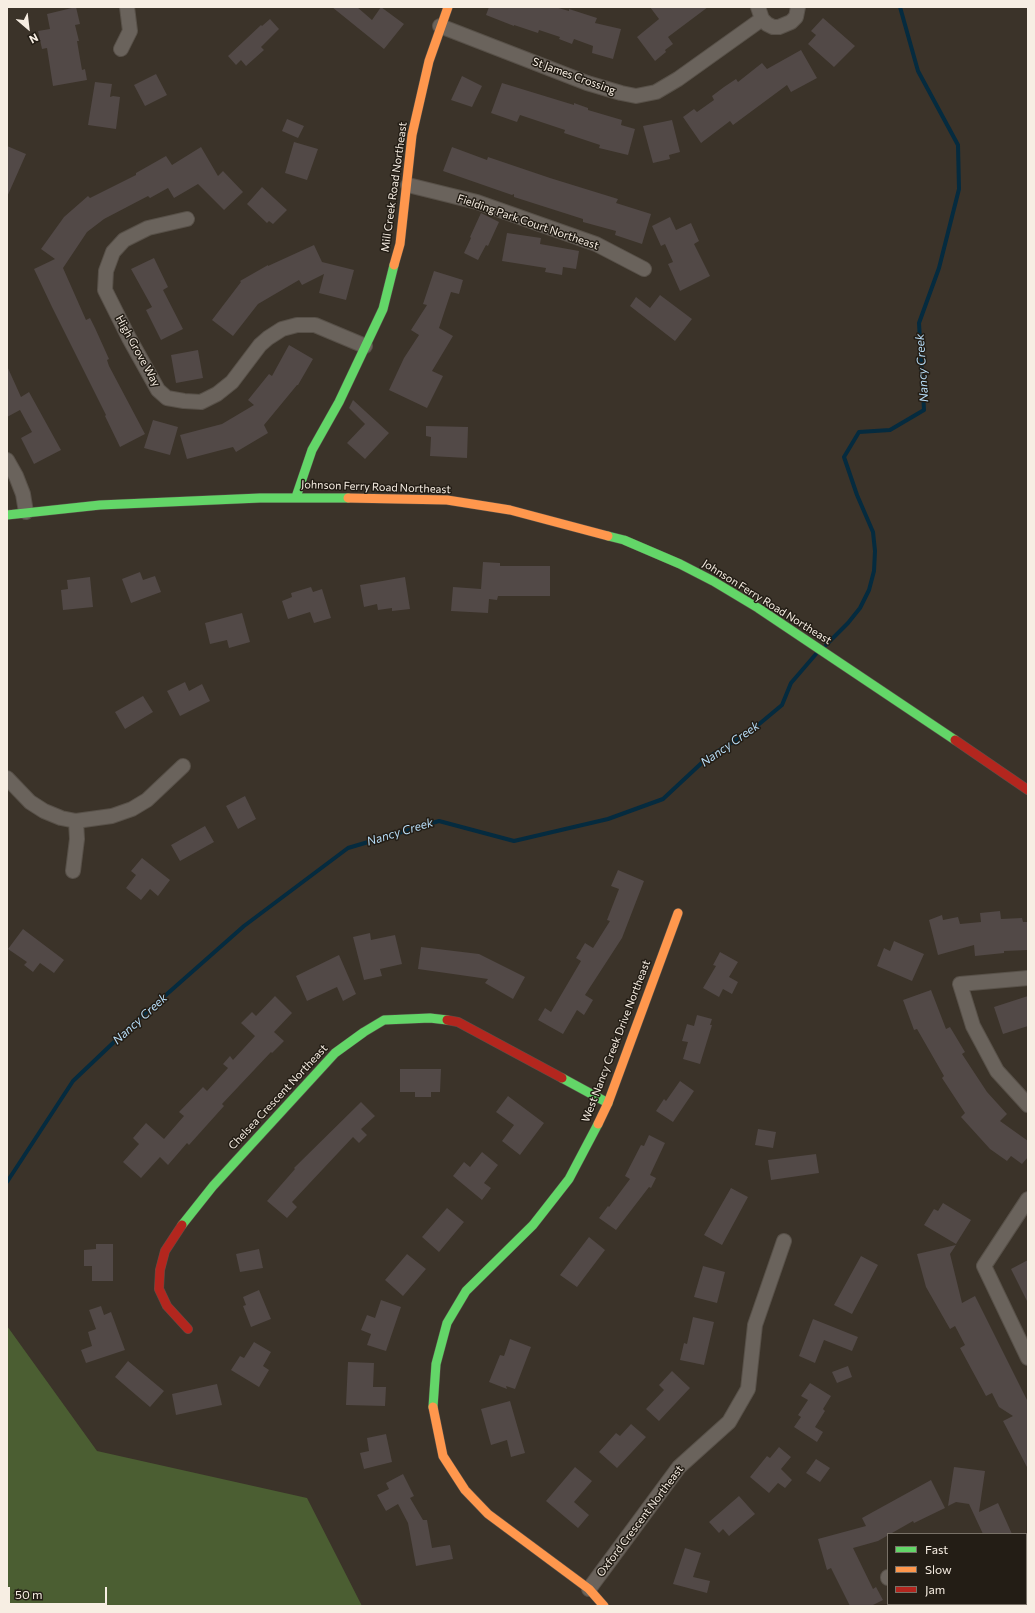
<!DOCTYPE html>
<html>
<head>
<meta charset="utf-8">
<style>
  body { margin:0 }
  #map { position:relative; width:1035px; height:1613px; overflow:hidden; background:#3b3329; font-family:Commissioner,sans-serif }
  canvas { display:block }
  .frame { position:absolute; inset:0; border:8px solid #f7eee3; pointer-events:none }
  .legend { position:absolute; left:887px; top:1533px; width:140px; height:72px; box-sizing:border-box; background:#231d15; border:1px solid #787167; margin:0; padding:5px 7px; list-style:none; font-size:12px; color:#f7eee3 }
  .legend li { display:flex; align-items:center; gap:8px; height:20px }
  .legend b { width:20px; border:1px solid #787167 }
  .north { position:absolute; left:8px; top:8px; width:40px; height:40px; -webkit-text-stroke:3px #231d15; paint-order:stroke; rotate:152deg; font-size:11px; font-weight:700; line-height:16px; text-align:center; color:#f7eee3 }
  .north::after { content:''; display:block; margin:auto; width:14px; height:18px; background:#f7eee3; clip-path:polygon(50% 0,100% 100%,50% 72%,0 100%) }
  .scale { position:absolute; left:8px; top:1587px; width:99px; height:18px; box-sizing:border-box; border:2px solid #f7eee3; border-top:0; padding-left:5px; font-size:12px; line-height:14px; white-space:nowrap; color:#f7eee3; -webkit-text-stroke:3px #231d15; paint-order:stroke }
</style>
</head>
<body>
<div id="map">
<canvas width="1035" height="1613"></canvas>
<div class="frame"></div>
<ul class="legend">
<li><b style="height:5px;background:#63d668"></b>Fast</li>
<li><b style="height:5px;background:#ff974d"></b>Slow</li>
<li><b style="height:5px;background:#b3261e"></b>Jam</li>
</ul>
<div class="north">N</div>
<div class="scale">50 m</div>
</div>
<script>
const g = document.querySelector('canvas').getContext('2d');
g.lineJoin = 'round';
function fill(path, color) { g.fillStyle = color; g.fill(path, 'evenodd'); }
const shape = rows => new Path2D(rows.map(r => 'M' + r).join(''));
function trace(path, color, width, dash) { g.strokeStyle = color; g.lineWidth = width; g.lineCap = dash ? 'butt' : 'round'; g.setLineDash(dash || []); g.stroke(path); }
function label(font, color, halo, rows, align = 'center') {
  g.font = font + ' Commissioner,sans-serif'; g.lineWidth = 3; g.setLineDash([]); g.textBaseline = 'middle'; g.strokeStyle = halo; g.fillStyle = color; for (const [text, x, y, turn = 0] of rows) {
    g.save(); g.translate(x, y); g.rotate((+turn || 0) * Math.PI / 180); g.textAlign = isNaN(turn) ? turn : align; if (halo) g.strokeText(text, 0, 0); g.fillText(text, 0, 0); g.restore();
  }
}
fill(shape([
  [7,1326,97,1451,307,1498,362,1606,7,1606]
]), '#4b5e32');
trace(shape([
  [826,645,848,623,860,608,869,590,874,571,875,551,873,532,857,495,844,457,859,432,890,430,924,410,919,323,939,268,959,189,958,145,918,71,900,7],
  [7,1182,73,1081,133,1024,244,926,348,848,439,821,514,841,608,819,663,799,707,758,752,730,782,705,791,683,816,654]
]), '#052b3f', 4);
fill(shape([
  [76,7,80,24,75,25,79,41,77,41,82,70,85,69,87,80,53,86,47,48,42,49,38,31,50,29,47,14],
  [332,7,357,7,372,20,381,7,404,24,384,49],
  [489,7,555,7,569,11,569,9,597,18,595,23,621,29,613,59,592,53,593,46,574,39,572,44,559,39,560,37,539,30,538,33,514,25,514,26,486,15],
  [650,7,708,7,668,37,673,44,665,50,666,52,655,61,637,37,659,19],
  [823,18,855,46,834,67,808,44,816,35,811,31],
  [270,19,279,29,261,47,264,50,246,66,241,60,236,65,228,56,261,25,262,26],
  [801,50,817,78,791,92,787,85,733,125,730,121,701,143,683,117,694,109,697,112,714,100,712,96,724,87,736,79,738,82,762,63,767,69],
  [156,74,167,95,145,106,134,85],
  [462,76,482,86,472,107,451,100],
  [95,82,112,84,110,97,113,96,120,97,116,129,88,125],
  [502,83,574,105,574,103,588,108,588,110,622,120,621,125,635,129,628,155,599,148,600,145,564,133,565,130,520,115,517,122,491,113],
  [287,119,304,126,298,138,282,131],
  [672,120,680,152,669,155,670,159,653,163,643,126],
  [294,142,318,149,307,180,285,173],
  [7,146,26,154,7,197],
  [201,147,218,176,223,171,243,192,224,210,198,184,174,198,168,188,150,198,148,196,104,219,87,232,63,268,86,320,90,318,95,328,109,359,107,360,109,366,145,434,120,447,105,416,106,415,52,307,34,269,55,259,41,249,64,217,88,196,90,198,136,175,136,173,166,156,172,165],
  [452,147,487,160,488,157,550,178,618,199,616,203,651,214,642,244,615,235,616,231,583,222,583,219,514,197,514,194,512,195,443,171],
  [262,187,287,210,273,224,269,221,267,223,247,204],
  [481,213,499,222,488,246,486,245,478,260,464,253,471,238,470,237],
  [670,217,676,230,691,223,699,241,694,244,710,276,680,291,668,264,673,262,665,244,661,246,652,226],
  [507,233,541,238,540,244,579,251,576,269,563,267,562,275,545,272,546,268,502,261],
  [314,245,322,262,354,270,346,300,319,293,324,274,302,285,299,280,258,304,233,336,212,320,241,282,240,281,268,265,268,266],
  [154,258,168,287,163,290,183,329,161,340,146,310,152,307,131,269],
  [434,271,463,280,459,294,451,292,439,328,453,336,432,371,443,376,427,408,389,390,404,358,419,335,411,330,427,305,423,304],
  [660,295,692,319,675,341,630,306,636,297,650,308],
  [289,345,313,359,298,385,297,385,264,425,268,433,236,452,233,447,187,459,180,435,222,424,254,405,248,400,269,374,272,376],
  [198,350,203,378,176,383,171,355],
  [7,366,21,397,29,392,61,450,34,464,21,438,32,432,20,410,7,417],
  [353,400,389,433,365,459,347,443,365,424,349,408],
  [153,420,178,427,170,455,144,448],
  [426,426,468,427,467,458,430,456,431,437,426,436],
  [483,562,500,563,500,566,550,566,550,596,498,596,497,600,489,599,488,613,451,611,453,587,481,589],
  [140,572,143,580,155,576,161,592,131,603,122,579],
  [90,577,93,607,63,610,61,590,68,589,67,580],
  [405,577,410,609,392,611,392,608,378,610,377,604,364,607,360,585],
  [311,587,313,592,322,589,331,618,314,623,310,612,288,619,282,601,292,597,291,593],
  [242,613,250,642,229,648,227,640,210,644,205,623],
  [185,682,189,691,202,684,210,701,180,716,167,691],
  [143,696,153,712,125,729,115,712],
  [245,796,256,819,238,829,226,806],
  [205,826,214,842,180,861,171,845],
  [142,858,170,880,158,896,150,889,141,900,126,888,136,875,131,871],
  [618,870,644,881,622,938,585,995,593,1000,584,1015,577,1010,563,1034,538,1020,545,1008,551,1012,581,961,576,958,585,943,593,948,610,921,607,920,619,889,611,886],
  [1000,911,1001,919,1022,918,1023,922,1028,922,1028,950,1004,951,1004,953,975,956,974,945,938,955,929,920,942,915,943,920,958,917,960,924,981,922,980,913],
  [23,929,64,960,54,973,40,963,33,972,24,965,27,962,8,949],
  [370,933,371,940,395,935,402,964,380,969,382,976,364,980,353,937],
  [894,941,924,954,912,981,877,966,884,948,890,951],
  [421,947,479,954,525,977,513,999,485,983,488,979,418,969],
  [720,952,738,962,729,977,738,982,732,994,723,989,719,997,703,988,716,966,713,965],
  [339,955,356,994,343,1001,337,987,307,1001,296,976],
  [931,990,946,1029,950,1027,965,1052,962,1054,987,1092,1007,1114,1000,1121,1028,1141,1028,1157,1022,1164,1011,1156,1007,1161,990,1149,961,1117,965,1113,942,1078,944,1076,917,1029,914,1030,903,1000],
  [275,996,292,1013,274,1032,284,1041,272,1053,271,1052,222,1104,224,1106,189,1145,187,1143,168,1165,160,1157,141,1178,123,1162,139,1144,133,1138,146,1123,164,1139,184,1116,179,1112,203,1087,207,1091,228,1068,223,1064,230,1056,233,1060,255,1036,241,1023,252,1012,256,1016],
  [1028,996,1028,1026,1003,1034,994,1007],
  [697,1015,712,1019,710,1025,712,1025,700,1064,683,1059,688,1042,682,1041,687,1024,694,1026],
  [400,1069,441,1069,440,1092,431,1092,431,1097,415,1097,415,1092,400,1092],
  [680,1081,694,1091,673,1122,656,1111,664,1099,666,1101],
  [508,1096,544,1123,520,1155,502,1141,514,1125,496,1112],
  [361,1102,375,1116,361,1129,367,1135,359,1143,353,1137,292,1202,297,1207,287,1218,267,1201,295,1169,294,1168],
  [758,1129,776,1132,773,1148,755,1145],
  [649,1135,665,1143,650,1175,656,1178,651,1188,649,1187,616,1230,599,1218,608,1206,609,1207,630,1179,625,1176,641,1145,644,1146],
  [482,1152,498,1165,484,1183,491,1188,482,1200,453,1176,464,1162,470,1167],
  [816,1154,819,1173,771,1180,768,1160],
  [731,1188,748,1197,722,1245,704,1235],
  [943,1203,971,1220,956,1244,924,1225,934,1209,938,1211],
  [447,1208,464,1222,439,1252,422,1237],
  [589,1237,605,1250,577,1287,560,1275],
  [96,1244,113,1244,113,1281,92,1281,92,1266,84,1266,84,1250,96,1249],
  [956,1245,950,1254,962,1303,975,1296,1028,1402,1028,1469,1003,1421,1013,1416,999,1407,992,1393,986,1396,960,1348,965,1345,955,1326,950,1329,926,1287,917,1254],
  [259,1249,263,1268,240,1272,236,1254],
  [407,1254,426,1269,403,1296,385,1280],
  [861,1256,878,1265,852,1314,834,1305],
  [1028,1260,1028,1303,1011,1269],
  [703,1266,725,1272,717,1303,694,1297],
  [259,1290,271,1319,251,1327,243,1306,246,1305,243,1297],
  [381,1300,401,1307,386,1351,367,1345,371,1334,361,1330,367,1315,375,1318],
  [101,1306,104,1315,111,1312,125,1350,86,1363,81,1350,92,1346,88,1332,96,1329,89,1310],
  [693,1317,714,1322,704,1365,680,1360,684,1343,687,1344],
  [813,1319,858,1337,852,1351,824,1340,815,1363,799,1356],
  [510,1339,531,1347,515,1389,506,1386,507,1389,489,1382,500,1355,504,1356],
  [254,1342,271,1352,263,1366,269,1370,259,1387,231,1370,240,1356,244,1358],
  [128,1361,164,1391,150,1407,115,1377],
  [348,1362,374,1363,373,1387,386,1387,385,1406,346,1405],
  [848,1366,852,1377,837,1383,832,1372],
  [672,1371,690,1388,659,1421,646,1409,664,1390,659,1385],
  [810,1383,831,1396,823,1409,825,1411,815,1427,823,1432,817,1442,794,1427,801,1417,798,1415,808,1400,801,1396],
  [217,1384,222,1405,176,1415,172,1394],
  [510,1401,525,1453,511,1457,507,1440,491,1445,481,1409],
  [631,1424,646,1437,617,1468,599,1452,616,1433,620,1436],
  [386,1434,392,1462,364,1469,360,1453,369,1451,367,1438],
  [779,1447,791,1457,781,1469,792,1480,785,1488,778,1483,769,1493,750,1477,767,1456,770,1458],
  [816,1459,830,1468,820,1482,806,1473],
  [575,1467,592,1481,574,1502,589,1515,578,1528,546,1501],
  [954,1467,985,1471,979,1512,998,1503,1012,1534,983,1534,969,1504,956,1502,948,1506],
  [403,1474,414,1496,410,1498,423,1520,427,1520,432,1548,450,1545,453,1559,416,1566,408,1523,398,1504,386,1511,377,1495,389,1489,386,1483],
  [931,1480,945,1508,914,1523,913,1521,878,1541,853,1548,873,1589,876,1587,883,1600,871,1606,850,1606,831,1568,827,1570,818,1539,866,1526,862,1518],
  [739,1496,755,1514,729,1536,723,1529,719,1533,709,1522],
  [685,1548,701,1553,693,1577,710,1581,707,1593,673,1584]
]), '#524947');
const street = shape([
  [758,7,762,19,767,24,773,27,779,27,791,22,796,17,798,7],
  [440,26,587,83,621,93,636,96,656,92,678,79,762,19],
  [121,49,130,31,127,7],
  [408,185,477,202,596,244,644,269],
  [187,219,148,228,124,240,113,252,106,271,105,290,129,338,158,390,167,398,184,401,201,402,217,394,232,382,260,345,268,338,282,329,297,325,315,325,365,346],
  [7,460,16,476,23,494,26,512],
  [7,778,30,802,44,811,61,818,76,821,112,816,132,809,147,800,183,766],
  [73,871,77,839,76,821],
  [1028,978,960,984,973,1026,997,1071,1028,1105],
  [1028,1199,984,1266,1028,1358],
  [888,1577,888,1578],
  [589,1589,679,1467,729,1422,748,1389,755,1325,784,1241],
  [900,1604,901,1606],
  [987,1606,987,1604]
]);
const fast = shape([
  [296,497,312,450,339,402,383,309,394,265],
  [7,515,100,505,260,498,348,498],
  [608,536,624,540,680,564,713,581,758,608,955,740],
  [562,1078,608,1103],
  [182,1225,213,1186,335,1053,364,1032,384,1020,430,1018,447,1020],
  [433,1407,436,1364,447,1323,466,1291,533,1225,569,1179,598,1124]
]);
const slow = shape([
  [394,265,400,244,412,135,429,61,448,7],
  [348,498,447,500,510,510,608,536],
  [598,1124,608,1103,678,913],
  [433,1407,443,1456,465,1490,488,1514,589,1589,604,1606]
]);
const jam = shape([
  [955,740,1028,790],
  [447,1020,458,1022,562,1078],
  [182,1225,165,1251,160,1270,159,1289,167,1306,188,1329]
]);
trace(street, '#585149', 16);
trace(fast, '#585149', 10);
trace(slow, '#585149', 10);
trace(jam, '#585149', 10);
trace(street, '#6a635c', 14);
trace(fast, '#63d668', 9);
trace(slow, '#ff974d', 9);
trace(jam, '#b3261e', 9);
label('11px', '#f7eee3', '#231d15', [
  ["St James Crossing",574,76,20],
  ["Mill Creek Road Northeast",394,187,-82],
  ["Fielding Park Court Northeast",528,222,19],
  ["High Grove Way",138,351,61],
  ["Johnson Ferry Road Northeast",376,487,2],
  ["Johnson Ferry Road Northeast",767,602,32],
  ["West Nancy Creek Drive Northeast",616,1041,-69],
  ["Chelsea Crescent Northeast",278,1097,-47],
  ["Oxford Crescent Northeast",640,1521,-53]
]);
label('italic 12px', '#b7dcf6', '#231d15', [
  ["Nancy Creek",922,368,-94],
  ["Nancy Creek",730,744,-35],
  ["Nancy Creek",400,832,-17],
  ["Nancy Creek",140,1019,-42]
]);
</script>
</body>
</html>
